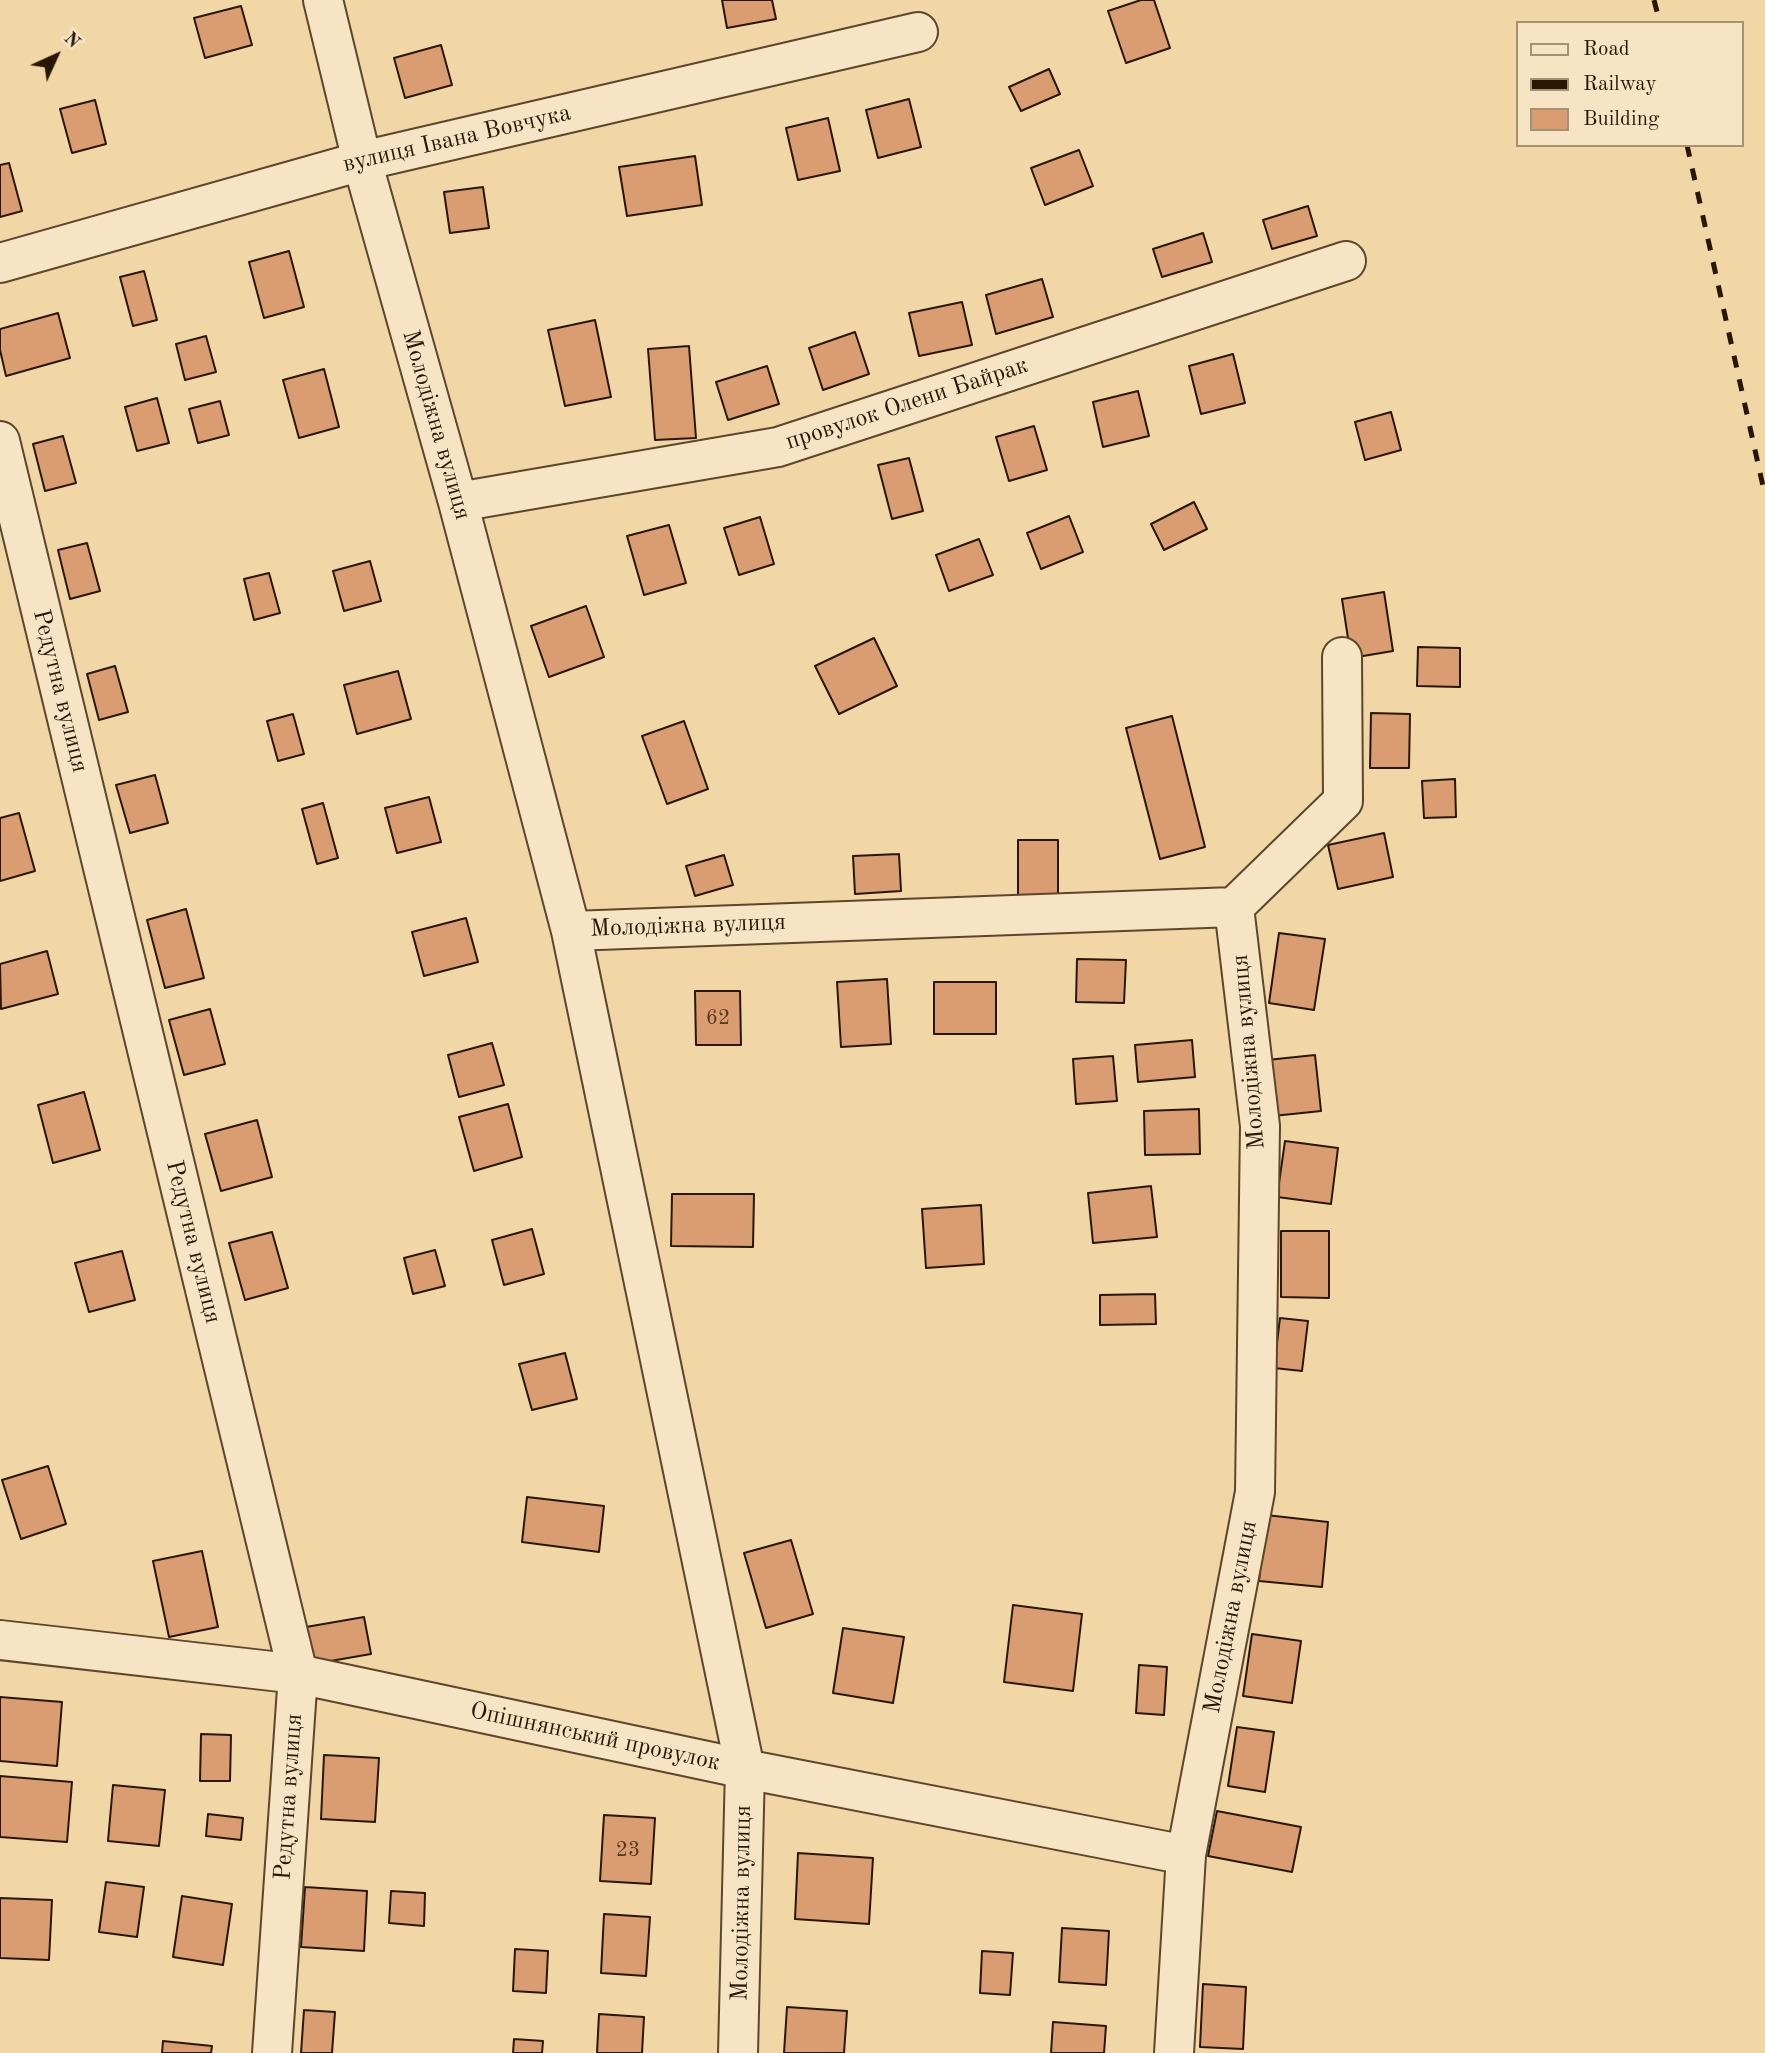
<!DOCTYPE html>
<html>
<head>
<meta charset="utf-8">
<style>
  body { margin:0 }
  #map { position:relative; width:1765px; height:2053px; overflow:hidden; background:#f1d6a6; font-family:"Old Standard TT",serif }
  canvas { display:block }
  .legend { position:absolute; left:1516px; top:21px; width:228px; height:126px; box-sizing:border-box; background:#f6e4c5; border:2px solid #a49277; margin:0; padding:9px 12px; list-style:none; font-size:21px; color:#281703 }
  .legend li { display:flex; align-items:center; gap:14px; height:35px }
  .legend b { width:35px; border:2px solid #a49277 }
  .north { position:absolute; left:21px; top:21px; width:70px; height:70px; -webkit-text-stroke:5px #f6e4c5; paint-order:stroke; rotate:45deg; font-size:19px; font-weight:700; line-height:28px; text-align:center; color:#281703 }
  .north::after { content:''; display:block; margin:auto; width:24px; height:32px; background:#281703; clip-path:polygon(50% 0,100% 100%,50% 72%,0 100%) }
</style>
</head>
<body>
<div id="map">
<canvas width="1765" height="2053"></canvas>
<ul class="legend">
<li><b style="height:9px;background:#f6e4c5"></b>Road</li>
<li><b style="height:9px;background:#281703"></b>Railway</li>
<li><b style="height:19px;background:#da9c71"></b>Building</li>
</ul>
<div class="north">N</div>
</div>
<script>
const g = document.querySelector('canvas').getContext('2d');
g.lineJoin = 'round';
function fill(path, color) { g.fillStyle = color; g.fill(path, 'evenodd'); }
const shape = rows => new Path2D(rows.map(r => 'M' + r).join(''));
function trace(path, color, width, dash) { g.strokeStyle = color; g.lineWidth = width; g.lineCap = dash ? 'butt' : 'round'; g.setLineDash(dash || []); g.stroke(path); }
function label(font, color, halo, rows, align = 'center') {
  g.font = font + ' "Old Standard TT",serif'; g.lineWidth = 6; g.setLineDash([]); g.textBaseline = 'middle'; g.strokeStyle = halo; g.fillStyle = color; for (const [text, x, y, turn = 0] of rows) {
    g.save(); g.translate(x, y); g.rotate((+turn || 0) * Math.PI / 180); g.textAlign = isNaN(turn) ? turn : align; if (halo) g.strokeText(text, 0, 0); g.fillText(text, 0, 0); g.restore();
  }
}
const building = shape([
  [722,0,772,0,776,19,727,28,722,0],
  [1141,0,1154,0,1170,48,1126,63,1108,11,1141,0],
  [241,6,252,45,205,58,194,18,241,6],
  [441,45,452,85,405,98,394,58,441,45],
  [1049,69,1060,94,1021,111,1009,87,1049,69],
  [909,99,921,147,878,158,866,110,909,99],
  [95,100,106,144,72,153,60,109,95,100],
  [828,118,840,171,798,180,786,128,828,118],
  [1079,150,1093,186,1045,205,1031,168,1079,150],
  [695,156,702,205,627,216,619,167,695,156],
  [9,163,22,211,0,217,0,165,9,163],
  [483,187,489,228,450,233,444,192,483,187],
  [1308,206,1317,236,1272,249,1263,220,1308,206],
  [1203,233,1212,262,1162,277,1153,249,1203,233],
  [289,251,304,307,264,318,249,262,289,251],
  [144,271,157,320,133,326,120,277,144,271],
  [1042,279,1053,317,996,334,986,295,1042,279],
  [962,302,972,345,919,356,909,313,962,302],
  [58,313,70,358,6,376,0,350,0,329,58,313],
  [595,320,611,397,565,406,548,330,595,320],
  [855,332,869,374,823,390,809,348,855,332],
  [206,336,216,372,185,380,176,344,206,336],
  [689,346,696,438,655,440,648,349,689,346],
  [1233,354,1245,403,1201,414,1189,366,1233,354],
  [767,366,779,404,728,420,716,382,767,366],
  [324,369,339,427,299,438,283,380,324,369],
  [1138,391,1149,436,1103,447,1093,402,1138,391],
  [157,398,169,443,137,451,125,407,157,398],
  [220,401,229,435,198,443,189,409,220,401],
  [1391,412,1401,450,1365,460,1355,422,1391,412],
  [1034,426,1047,470,1009,481,996,437,1034,426],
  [63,436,76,483,45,491,33,444,63,436],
  [909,458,923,511,892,519,878,465,909,458],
  [1194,502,1207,529,1164,550,1151,524,1194,502],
  [1069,516,1083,552,1041,569,1027,533,1069,516],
  [760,517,774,564,739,575,724,528,760,517],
  [669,525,686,583,644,595,627,536,669,525],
  [979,539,993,575,949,591,936,555,979,539],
  [87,543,100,591,70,599,58,550,87,543],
  [370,561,381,601,344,611,333,571,370,561],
  [269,573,280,613,254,620,244,579,269,573],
  [1384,592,1393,651,1351,658,1342,599,1384,592],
  [586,606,604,657,549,677,531,626,586,606],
  [874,638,897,686,839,714,815,666,874,638],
  [1418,647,1460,648,1460,687,1417,686,1418,647],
  [115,666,128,712,99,720,87,674,115,666],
  [398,671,411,719,357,734,344,685,398,671],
  [1371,713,1410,714,1409,768,1370,768,1371,713],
  [293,714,304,754,278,761,267,721,293,714],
  [1172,716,1205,847,1160,859,1126,728,1172,716],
  [684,721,708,789,667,804,642,736,684,721],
  [155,775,168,823,130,833,116,785,155,775],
  [1455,779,1456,817,1424,818,1422,781,1455,779],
  [429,797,441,842,397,853,385,808,429,797],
  [323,803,338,858,317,864,302,809,323,803],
  [19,813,35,871,0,881,0,818,19,813],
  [1384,833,1393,877,1338,889,1328,845,1384,833],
  [1018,840,1058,840,1058,895,1018,895,1018,840],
  [899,854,901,891,855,894,853,856,899,854],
  [724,855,733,885,695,896,686,866,724,855],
  [186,909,204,978,165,988,147,920,186,909],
  [466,918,478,962,424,976,412,932,466,918],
  [1279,933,1325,939,1314,1010,1269,1003,1279,933],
  [47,951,58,994,1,1009,0,964,47,951],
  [1077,959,1126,960,1124,1003,1076,1002,1077,959],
  [887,979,891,1044,841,1047,837,982,887,979],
  [934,982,996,982,996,1034,934,1034,934,982],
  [695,991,740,991,741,1045,696,1045,695,991],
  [210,1009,225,1064,184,1075,169,1020,210,1009],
  [1192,1040,1195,1077,1138,1082,1135,1045,1192,1040],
  [492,1043,504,1085,459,1097,448,1055,492,1043],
  [1315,1055,1321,1111,1273,1116,1267,1060,1315,1055],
  [1113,1056,1117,1101,1076,1104,1073,1059,1113,1056],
  [84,1092,100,1150,53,1163,38,1105,84,1092],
  [508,1104,522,1157,474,1171,459,1117,508,1104],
  [1199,1109,1200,1154,1145,1155,1144,1111,1199,1109],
  [257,1120,272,1177,221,1191,205,1134,257,1120],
  [1285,1141,1338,1148,1331,1204,1277,1197,1285,1141],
  [1151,1186,1157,1237,1093,1243,1088,1193,1151,1186],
  [672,1194,754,1194,753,1247,671,1246,672,1194],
  [981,1205,984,1264,926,1268,922,1209,981,1205],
  [532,1229,544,1274,504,1285,492,1240,532,1229],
  [1281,1231,1329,1231,1329,1298,1281,1297,1281,1231],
  [272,1232,288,1288,245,1300,229,1243,272,1232],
  [435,1250,445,1286,413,1294,404,1258,435,1250],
  [122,1251,135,1300,89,1312,75,1263,122,1251],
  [1155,1294,1156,1324,1100,1325,1100,1295,1155,1294],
  [1280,1318,1308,1321,1302,1371,1274,1368,1280,1318],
  [565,1353,577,1399,532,1410,519,1364,565,1353],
  [48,1466,66,1524,21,1539,2,1480,48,1466],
  [527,1497,604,1506,599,1552,522,1542,527,1497],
  [1266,1515,1328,1522,1322,1587,1259,1581,1266,1515],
  [791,1540,813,1614,766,1628,744,1553,791,1540],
  [202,1551,218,1627,169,1637,153,1561,202,1551],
  [1013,1605,1082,1614,1073,1691,1004,1682,1013,1605],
  [364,1617,371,1654,313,1664,306,1627,364,1617],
  [843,1628,904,1637,893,1703,833,1693,843,1628],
  [1252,1634,1301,1641,1292,1703,1243,1696,1252,1634],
  [1139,1665,1167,1667,1164,1715,1136,1713,1139,1665],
  [0,1697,62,1702,57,1766,0,1761,0,1697],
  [1237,1727,1274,1732,1265,1792,1228,1786,1237,1727],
  [201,1734,231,1735,230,1781,200,1781,201,1734],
  [324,1755,379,1758,375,1822,321,1819,324,1755],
  [0,1776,72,1782,67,1842,0,1837,0,1776],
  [113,1785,165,1790,159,1846,108,1841,113,1785],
  [1217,1811,1301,1827,1292,1872,1208,1856,1217,1811],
  [208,1814,243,1818,241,1840,206,1836,208,1814],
  [604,1815,655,1818,651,1884,600,1881,604,1815],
  [798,1853,873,1858,869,1924,795,1919,798,1853],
  [106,1882,144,1887,137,1937,99,1932,106,1882],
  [305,1887,367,1891,364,1951,301,1947,305,1887],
  [391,1891,425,1893,424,1926,389,1923,391,1891],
  [182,1896,232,1904,223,1965,173,1957,182,1896],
  [0,1898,52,1900,49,1960,0,1958,0,1898],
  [604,1914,650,1917,646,1976,601,1973,604,1914],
  [1062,1928,1109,1931,1106,1985,1059,1982,1062,1928],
  [515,1949,548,1951,546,1993,513,1991,515,1949],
  [982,1951,1013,1953,1010,1995,980,1993,982,1951],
  [1203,1984,1246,1987,1243,2049,1200,2047,1203,1984],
  [787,2007,847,2011,844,2053,784,2053,787,2007],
  [304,2010,335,2012,332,2053,301,2053,304,2010],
  [599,2014,644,2017,642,2053,597,2053,599,2014],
  [1053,2022,1106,2026,1104,2053,1051,2053,1053,2022],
  [514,2039,543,2041,542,2053,513,2053,514,2039],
  [163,2041,212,2046,211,2053,162,2053,163,2041]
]);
fill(building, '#da9c71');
trace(building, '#281703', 2);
const minor = shape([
  [323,0,362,161,458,502,571,931,745,1769,738,2053],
  [0,263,362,161,918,32],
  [0,441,298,1674,272,2053],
  [458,502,778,447,1346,261],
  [1234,907,1343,801,1342,657],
  [571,931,1234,907,1260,1126,1255,1492,1186,1855,1174,2053],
  [0,1640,298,1674,745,1769,1186,1855]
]);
trace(minor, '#5a472c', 42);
trace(minor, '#f6e4c5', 38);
trace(shape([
  [1654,0,1660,23],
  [1687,145,1765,495]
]), '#281703', 5, [12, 12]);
label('21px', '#54381e', null, [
  ["62",718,1018],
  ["23",628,1850]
]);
label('24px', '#281703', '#f6e4c5', [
  ["вулиця Івана Вовчука",457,139,-13],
  ["провулок Олени Байрак",907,404,-18],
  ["Молодіжна вулиця",436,425,74],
  ["Редутна вулиця",60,691,76],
  ["Молодіжна вулиця",688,926,-2],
  ["Молодіжна вулиця",1249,1052,-95],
  ["Редутна вулиця",193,1242,76],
  ["Молодіжна вулиця",1231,1617,-79],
  ["Опішнянський провулок",595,1737,12],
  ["Редутна вулиця",289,1797,-86],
  ["Молодіжна вулиця",742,1903,-89]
]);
</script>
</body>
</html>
